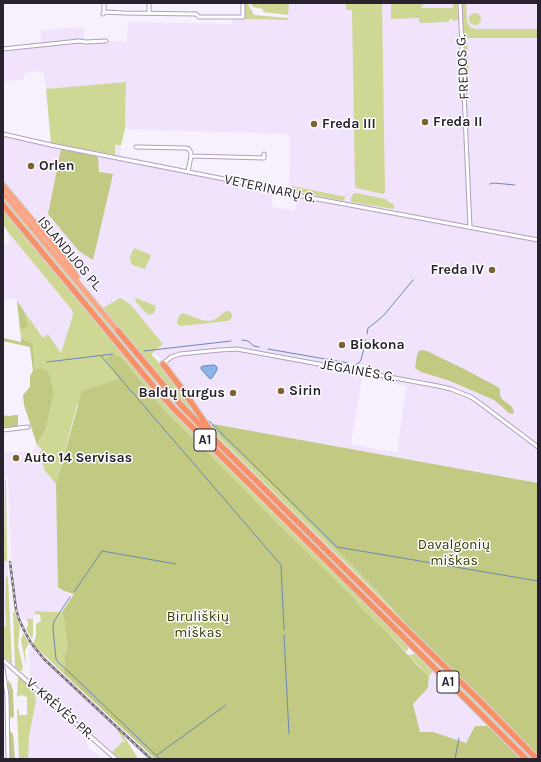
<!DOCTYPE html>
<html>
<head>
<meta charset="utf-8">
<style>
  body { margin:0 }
  #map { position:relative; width:541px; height:762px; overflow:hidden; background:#f7f0fd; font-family:Karla,sans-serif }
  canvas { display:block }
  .frame { position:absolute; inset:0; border:4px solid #29222e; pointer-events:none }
</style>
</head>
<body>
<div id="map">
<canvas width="541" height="762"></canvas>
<div class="frame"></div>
</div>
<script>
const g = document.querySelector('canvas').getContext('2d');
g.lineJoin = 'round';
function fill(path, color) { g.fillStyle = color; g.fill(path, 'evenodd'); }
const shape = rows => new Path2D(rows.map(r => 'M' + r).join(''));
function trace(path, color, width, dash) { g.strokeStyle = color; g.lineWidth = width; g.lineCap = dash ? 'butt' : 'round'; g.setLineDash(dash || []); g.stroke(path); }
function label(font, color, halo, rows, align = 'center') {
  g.font = font + ' Karla,sans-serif'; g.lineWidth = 3; g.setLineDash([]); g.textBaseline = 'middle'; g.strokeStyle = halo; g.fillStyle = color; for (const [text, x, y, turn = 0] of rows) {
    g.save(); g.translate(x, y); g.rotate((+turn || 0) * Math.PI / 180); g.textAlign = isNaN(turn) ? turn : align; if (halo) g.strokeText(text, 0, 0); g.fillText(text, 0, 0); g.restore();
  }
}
fill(shape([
  [289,3,538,3,538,483,213,424,208,425,172,372,159,357,153,352,163,343,120,298,103,308,41,231,34,216,29,213,3,183,3,137,23,140,50,147,51,143,115,155,115,145,121,145,120,156,274,187,271,207,295,211,297,198,289,196,290,134,125,129,126,82,46,89,43,71,24,73,24,79,3,82,3,46,41,42,41,30,84,27,84,41,105,39,108,41,127,42,128,22,232,24,232,19,287,20],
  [99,172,113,174,49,214],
  [420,372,500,389,500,396,502,399,507,402,509,413,494,400,450,381],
  [362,377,406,386,397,453,351,444],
  [8,232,72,310,73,315,61,353,48,335,43,338,15,298,3,299,3,245,10,244],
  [37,445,42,449,45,471,56,484,56,503,64,591,74,594,62,612,50,612,35,611,35,614,33,619,22,620,17,605,12,562,8,476,7,475,5,479,4,561,7,561,8,577,6,577,5,606,6,625,3,628,3,460,5,460,4,452,32,452],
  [31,645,42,659,114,726,125,742,122,742,112,752,34,685,31,682,30,677,29,651],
  [433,671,489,726,475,726,466,743,433,732,420,732,413,704,428,688,429,676],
  [33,689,89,739,87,740,87,748,93,751,103,759,28,759,29,736,35,706,36,699]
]), '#f0e3fb');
fill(shape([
  [245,3,248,4,254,15,288,18,288,20,245,19],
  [250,3,289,3,288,15,263,12,263,9,253,7],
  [346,3,382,3,385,192,383,194,356,188,355,186,352,10,346,10],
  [391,3,424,3,424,5,422,5,422,8,453,8,453,3,457,3,458,19,457,20,453,21,453,19,449,19,449,22,421,23,419,21,419,18,391,19],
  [462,3,466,3,467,22,471,28,477,29,538,29,538,38,467,38,469,74,467,74,465,72],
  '469 19a6 6 0 1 1 12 0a6 6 0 1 1-12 0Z',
  [126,82,125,129,121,145,115,145,115,155,51,143,46,89],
  [292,186,346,197,345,198,343,201,295,191,292,190],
  [354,193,356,193,385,199,394,205,394,207,393,209,351,202,351,198],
  [3,196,135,355,437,662,435,665,170,401,3,200],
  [3,210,140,375,168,407,183,423,406,644,408,648,407,651,406,652,384,629,360,607,355,599,277,523,234,479,167,413,123,359,117,355,119,379,77,405,56,484,45,471,39,454,42,449,37,445,46,428,54,394,51,378,48,371,35,370,33,343,24,340,21,337,20,330,25,328,27,327,24,311,43,338,48,334,61,353,73,315,72,310,8,232,3,224],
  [134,248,151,255,145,269,132,265,131,263,130,257],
  [120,298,130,304,163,344,153,352,152,355,164,369,169,373,201,421,175,394,103,308],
  [136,298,154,305,156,307,154,313,150,315,147,314,135,301],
  [226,311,229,311,232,314,232,318,228,321,181,326,178,325,177,322,179,316,182,313,186,314,202,320,208,321,214,320],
  [213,424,221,437,256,469,378,592,404,621,214,433,208,425],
  [5,479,6,481,7,561,4,561],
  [6,577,8,577,12,664,3,656,3,628,6,625,5,606],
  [35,611,50,612,62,612,64,619,67,647,64,658,65,668,63,673,44,655,33,644,36,636,36,624,41,621,40,615,35,614],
  [13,612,15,612,20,626,18,646,23,667,22,671,20,671,15,667],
  [27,619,33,619,33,634,32,639,26,629,28,625],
  [23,633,29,643,25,650,26,666,21,640],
  [415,654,429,667,433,671,429,676,408,655],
  [441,667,534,759,529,759,438,669],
  [18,676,33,689,36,699,35,706,29,736,28,759,19,759,17,709,19,710,19,715,27,715,27,697,21,695,17,697],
  [116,729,120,731,129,744,138,759,120,759,112,752,122,742,125,742]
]), '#ced793');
fill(shape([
  [61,149,98,157,99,172,113,174,93,260,79,251,48,214],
  [17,301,24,311,28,327,20,330],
  [21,337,24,340,33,343,35,370,41,368,48,371,51,378,54,394,46,428,37,445,24,405,23,395,30,387,30,376,33,371,30,347,3,341,3,338,21,342],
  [420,350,427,351,464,369,496,386,500,389,500,396,502,399,511,406,514,411,513,414,509,413,494,400,450,381,421,372,415,368,417,355],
  [110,355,117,355,123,359,167,413,234,479,277,523,355,599,360,607,384,629,417,665,429,676,428,688,413,704,420,732,433,732,466,743,475,726,489,726,522,759,155,759,63,673,65,668,64,658,67,647,64,619,62,612,74,594,64,591,58,587,56,484,82,391,119,379,106,359],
  [3,415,9,416,15,415,18,415,18,427,3,429],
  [213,424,538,483,538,755,404,622,378,592,256,469,221,437],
  [8,680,11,684,13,691,14,716,12,718,10,717],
  [10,731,13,734,15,759,10,759]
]), '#c1c982');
const water = shape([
  [214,365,217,367,217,370,212,378,210,379,201,369,201,367,203,366,214,365]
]);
fill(water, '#8bb3ec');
trace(water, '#6e88b3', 1);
trace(shape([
  [490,184,494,183,515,185],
  [367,334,368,328,376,322,384,315,413,280],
  [242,340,248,341,254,346,259,347],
  [268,349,348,363],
  [144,351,231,341],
  [101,356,281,565,284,630],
  [47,362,113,354],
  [355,365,359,363,361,360,366,340],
  [209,421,337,547,538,581],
  [74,592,102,551,176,564],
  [70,597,54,621,53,628,56,659,58,662,70,673,160,759],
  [284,635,289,734],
  [157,755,226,705],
  [455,759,459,738]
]), '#6e88b3', 1);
const minor = shape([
  [460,3,470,227],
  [104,12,124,13,196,14,199,17,243,17,243,3],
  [149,13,149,3],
  [103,14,104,12,104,3],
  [3,49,79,41,86,42,106,41],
  [3,134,51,145,270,188,291,192,296,195,538,240],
  [136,147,185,148,189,149,191,153,191,156],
  [188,172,191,156,264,158,264,154],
  [163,364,171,357,180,354,220,350,237,349,438,386,451,389,471,397,481,404,538,447],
  [3,430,28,427],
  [3,660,116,759],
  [3,668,7,696,8,759]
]);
const trunk = shape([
  [3,185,64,258,77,277],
  [3,193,118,331]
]);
const motorway = shape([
  [3,205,149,381,174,409,526,759],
  [118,331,160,381,180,404,206,431,407,630,478,699,537,759],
  [163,364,182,389,212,433]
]);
trace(minor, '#b09fbe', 5);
trace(trunk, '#d4d3d5', 7);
trace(motorway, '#d4d3d5', 8);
trace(minor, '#fff', 3);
trace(trunk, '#faa686', 5);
trace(motorway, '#f89068', 5.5);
const rail = shape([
  [10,562,16,609,19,619,24,630,31,643,44,659,151,759]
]);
trace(rail, '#716a76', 2.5);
trace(rail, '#fff', 1, [3]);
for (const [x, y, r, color] of [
  [425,122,4,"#7c6334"],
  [314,124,4,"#7c6334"],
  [31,166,4,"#7c6334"],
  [492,270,4,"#7c6334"],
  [342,345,4,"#7c6334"],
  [281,391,4,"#7c6334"],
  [233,393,4,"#7c6334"],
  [16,458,4,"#7c6334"]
]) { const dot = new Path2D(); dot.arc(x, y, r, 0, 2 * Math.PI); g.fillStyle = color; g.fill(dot); trace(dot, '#fff', 1.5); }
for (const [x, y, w] of [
  [205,440,22],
  [448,682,22]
]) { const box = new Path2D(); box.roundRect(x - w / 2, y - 11, w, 22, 3); g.fillStyle = '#fff'; g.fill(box); trace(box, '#29222e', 1); }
label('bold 13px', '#29222e', null, [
  ["A1",205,440],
  ["A1",448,682]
]);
label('14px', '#29222e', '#fff', [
  ["FREDOS G.",463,67,-93],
  ["VETERINARŲ G.",270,189,12],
  ["ISLANDIJOS PL.",70,254,50],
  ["JĖGAINĖS G.",358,371,10],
  ["V. KRĖVĖS PR.",60,709,41]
]);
label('bold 14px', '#29222e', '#fff', [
  ["Freda II",433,122],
  ["Freda III",322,124],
  ["Orlen",39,166],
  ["Freda IV",484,270,"right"],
  ["Biokona",350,345],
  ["Sirin",289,391],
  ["Baldų turgus",225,393,"right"],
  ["Auto 14 Servisas",24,458]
], 'left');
label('14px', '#353900', '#fff', [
  ["Davalgonių",454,545],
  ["miškas",454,561],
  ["Biruliškių",198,617],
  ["miškas",198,633]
]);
</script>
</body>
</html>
